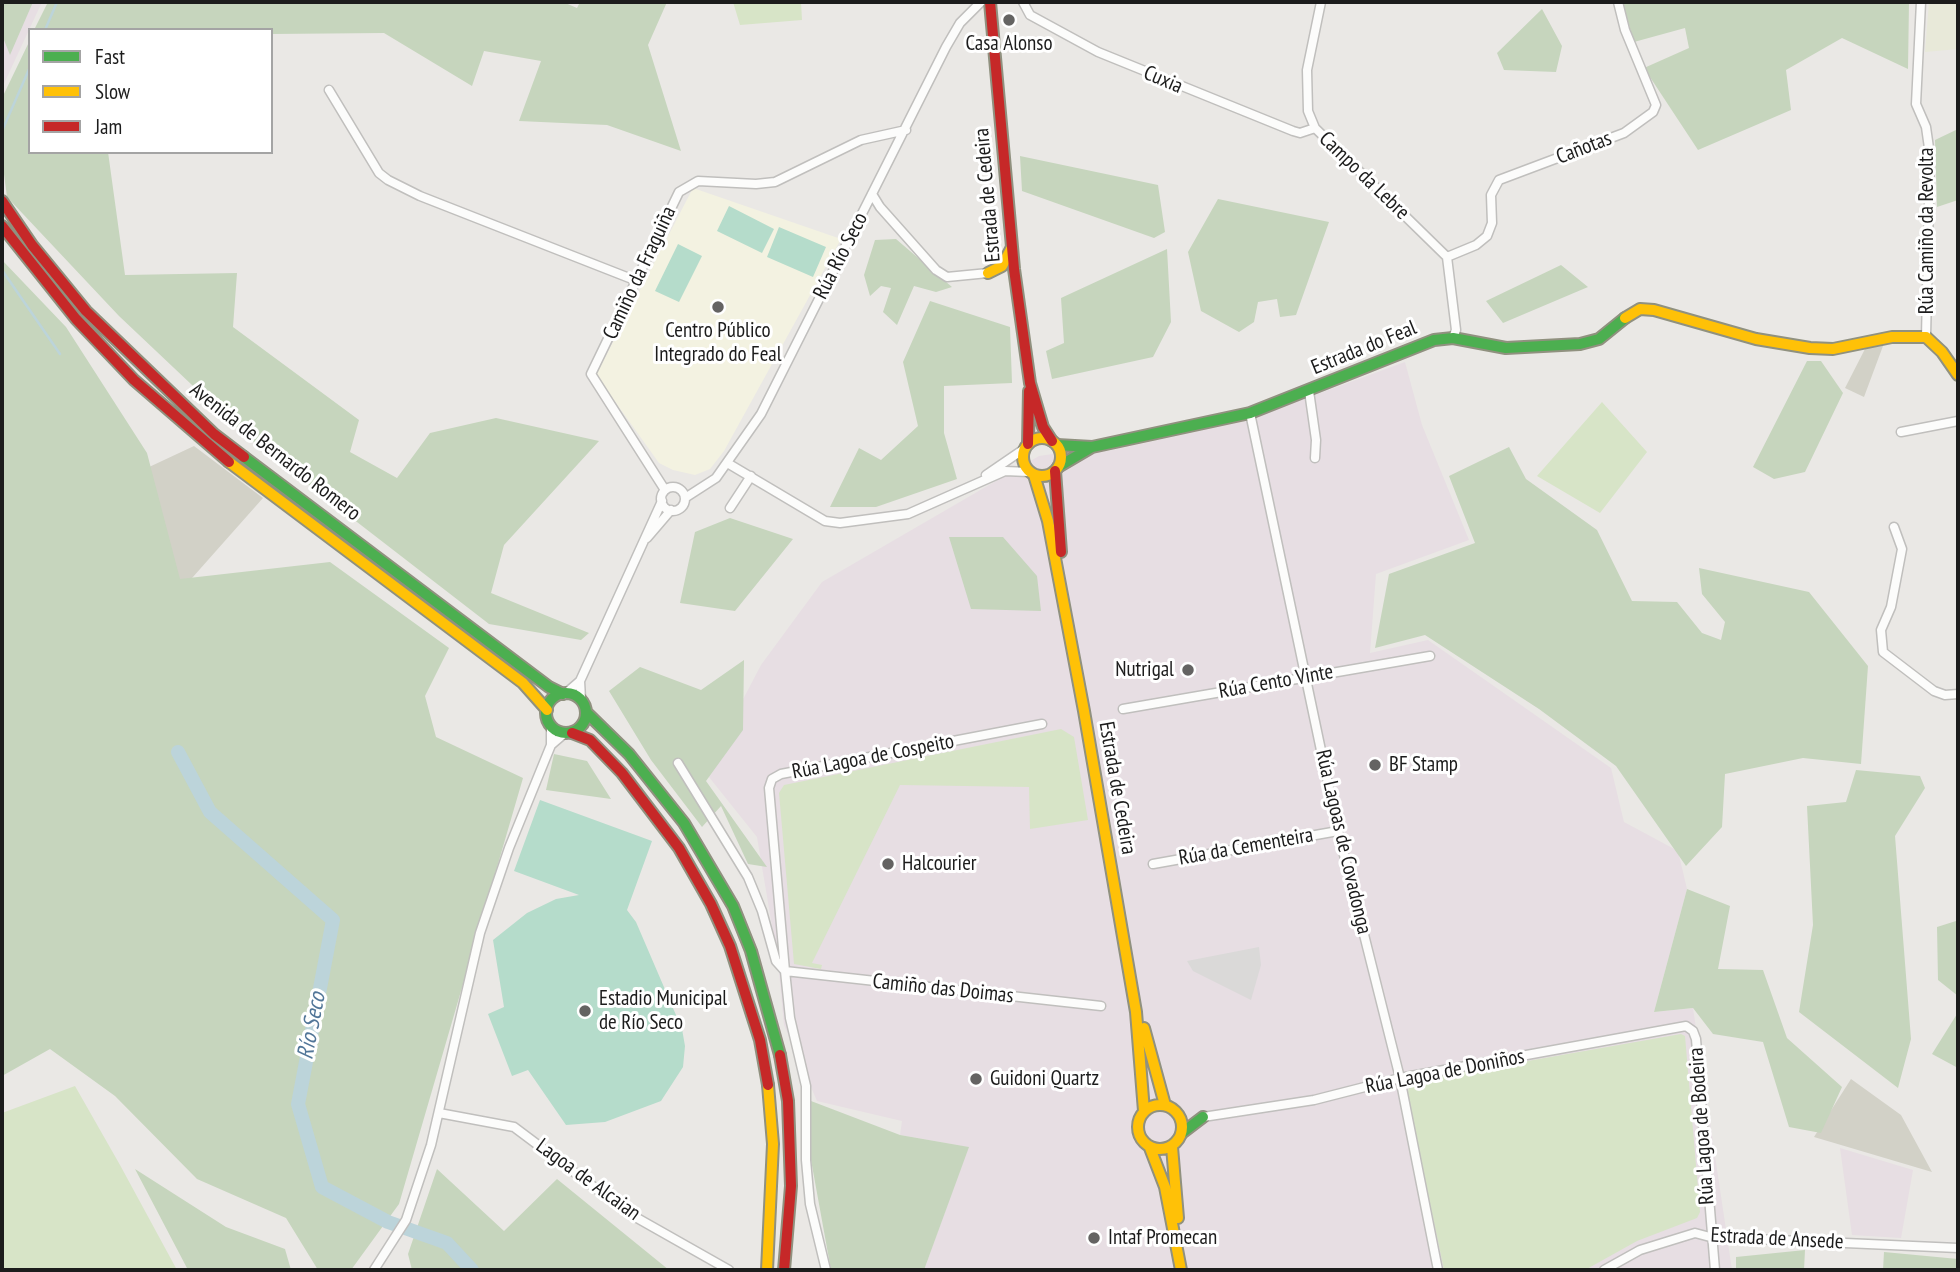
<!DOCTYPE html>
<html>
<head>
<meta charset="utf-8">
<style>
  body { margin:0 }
  #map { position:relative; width:1960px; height:1272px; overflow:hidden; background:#eae8e5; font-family:"PT Sans Narrow",sans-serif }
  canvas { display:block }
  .frame { position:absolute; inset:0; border:4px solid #1c1c1c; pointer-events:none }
  .legend { position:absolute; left:28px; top:28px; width:245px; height:126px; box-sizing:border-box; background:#fff; border:2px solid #a4a4a4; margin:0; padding:9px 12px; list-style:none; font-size:21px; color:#1c1c1c }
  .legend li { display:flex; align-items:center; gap:14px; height:35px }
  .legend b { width:35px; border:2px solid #a4a4a4 }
</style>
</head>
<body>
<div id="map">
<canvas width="1960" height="1272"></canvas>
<div class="frame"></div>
<ul class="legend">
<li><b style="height:9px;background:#4caf50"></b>Fast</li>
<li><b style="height:9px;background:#ffc107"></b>Slow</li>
<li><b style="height:9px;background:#c62828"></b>Jam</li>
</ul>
</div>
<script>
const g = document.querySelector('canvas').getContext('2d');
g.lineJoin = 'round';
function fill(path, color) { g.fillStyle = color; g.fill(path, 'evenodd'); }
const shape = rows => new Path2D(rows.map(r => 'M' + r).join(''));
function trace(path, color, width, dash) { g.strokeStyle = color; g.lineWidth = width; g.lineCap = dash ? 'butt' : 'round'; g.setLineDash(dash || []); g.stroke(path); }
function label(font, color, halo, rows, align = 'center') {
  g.font = font + ' "PT Sans Narrow",sans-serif'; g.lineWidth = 6; g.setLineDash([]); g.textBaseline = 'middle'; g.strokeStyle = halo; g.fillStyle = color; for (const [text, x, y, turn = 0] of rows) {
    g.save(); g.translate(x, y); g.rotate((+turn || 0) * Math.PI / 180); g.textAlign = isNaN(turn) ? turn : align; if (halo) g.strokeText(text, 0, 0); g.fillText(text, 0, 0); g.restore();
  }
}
fill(shape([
  [2,2,42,2,2,88],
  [1405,362,1422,425,1469,540,1376,574,1370,653,1428,640,1611,768,1624,822,1678,851,1687,889,1654,1012,1693,1008,1732,1270,924,1270,968,1147,900,1135,902,1121,817,1101,784,1025,778,962,757,837,705,772,761,665,822,582,1039,456,1073,451,1108,451,1241,422],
  [1840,1148,1913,1170,1901,1238,1852,1235]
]), '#e7dee3');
fill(shape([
  [693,188,841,239,724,451,710,469,695,475,673,470,659,463,596,375]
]), '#f3f2e1');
fill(shape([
  [1883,346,1864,397,1845,388,1866,347],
  [194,446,263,498,161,613,147,468],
  [1851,1079,1901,1115,1932,1172,1814,1137]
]), '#d2d1c7');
fill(shape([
  [1929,2,1958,2,1958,49,1925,52]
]), '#e8e9d9');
fill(shape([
  [733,2,801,2,802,20,740,25],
  [1602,402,1647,452,1600,513,1537,476],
  [1061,729,1074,737,1088,820,1030,829,1029,787,900,785,812,963,822,965,821,969,794,964,779,793,784,785],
  [1681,1034,1685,1036,1700,1212,1697,1218,1637,1241,1585,1270,1444,1270,1407,1094,1410,1085,1414,1081],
  [75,1086,120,1165,177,1270,2,1270,2,1113]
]), '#d7e4c7');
fill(shape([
  [2,2,33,2,10,55,2,35],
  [48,2,563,2,577,8,580,2,667,2,648,45,681,151,607,125,519,121,541,61,484,51,472,86,384,33,271,34,271,30,34,30],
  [1622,2,1909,2,1908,69,1842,38,1786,70,1791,110,1698,150,1644,68,1689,48,1685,28,1634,42],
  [1542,9,1562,46,1556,72,1504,70,1497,53],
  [30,40,30,152,108,152,125,275,237,273,233,327,359,420,350,452,397,478,430,433,496,418,599,441,504,545,491,593,589,633,581,640,489,624,247,437,119,316,7,197,2,159,2,98],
  [1958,129,1958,200,1937,207,1935,140],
  [1020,156,1158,185,1165,232,1154,238,1022,191],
  [1218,199,1329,222,1296,315,1280,317,1277,299,1258,302,1254,322,1239,332,1201,311,1188,252],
  [896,239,952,287,936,292,914,286,897,325,883,312,891,288,881,286,870,296,864,275,875,240],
  [1167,249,1171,322,1153,357,1052,379,1046,351,1064,343,1061,298],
  [2,260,66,327,147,453,180,579,330,562,449,648,425,696,436,737,523,778,399,1204,351,1270,318,1270,286,1218,197,1179,115,1096,50,1049,2,1076],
  [1561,265,1588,287,1503,323,1486,301],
  [930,301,1010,327,1012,383,944,386,944,433,957,479,876,507,830,507,859,448,881,460,918,426,903,362],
  [1807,361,1821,361,1843,393,1805,472,1774,479,1753,467],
  [1509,447,1526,479,1597,530,1632,601,1677,602,1702,633,1721,640,1725,622,1702,594,1699,568,1809,592,1868,666,1861,764,1803,758,1725,774,1722,827,1686,866,1616,766,1539,709,1425,635,1375,648,1389,574,1475,543,1449,476],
  [730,518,793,539,735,611,680,603,695,532],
  [949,537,1003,537,1037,576,1041,611,971,609],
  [744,660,743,730,706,781,767,867,748,864,721,806,702,827,651,760,609,691,640,667,701,690],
  [554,754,587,761,611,799,546,790],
  [1856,770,1920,776,1925,788,1895,836,1911,1039,1898,1088,1799,1012,1813,925,1807,806,1846,802],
  [1687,889,1730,906,1718,969,1763,970,1787,1038,1842,1087,1821,1133,1789,1127,1763,1042,1713,1034,1693,1008,1654,1012],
  [1956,921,1958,923,1958,996,1938,980,1937,927],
  [1957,1014,1958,1014,1958,1068,1932,1054],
  [811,1101,900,1135,969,1147,924,1270,831,1270,811,1160],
  [135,1169,226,1227,285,1249,291,1270,188,1270],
  [437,1169,504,1231,557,1179,669,1270,412,1270,408,1254],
  [1805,1250,1804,1270,1736,1270,1736,1257],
  [1884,1252,1958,1259,1958,1270,1883,1270]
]), '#c6d5bd');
fill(shape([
  [729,206,774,229,762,253,717,231],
  [779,227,826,247,813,277,767,257],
  [678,244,702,256,679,302,655,291],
  [540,800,652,841,627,910,636,922,682,1029,685,1046,683,1067,661,1101,605,1122,566,1125,528,1070,512,1076,488,1014,504,1007,493,940,527,913,556,899,579,895,514,871]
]), '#b5dccb');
fill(shape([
  [1259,947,1261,965,1251,1000,1193,971,1187,961]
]), '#dad9d8');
trace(shape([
  [45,30,57,2],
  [2,131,30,67],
  [2,270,60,354]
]), '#bcd4da', 2.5);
trace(shape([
  [178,752,210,812,333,920,298,1104,322,1187,388,1222,447,1243,472,1270]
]), '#bcd4da', 14);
const street = shape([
  [1023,2,1030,15,1098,52,1293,131,1300,133,1315,128],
  [1321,2,1307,70,1308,111,1315,128,1447,257,1456,330,1453,338],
  [1921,2,1916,104,1926,127,1930,155,1926,337],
  [329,90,379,173,388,180,420,196,637,281],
  [872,194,880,207,936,270,947,277,988,273],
  [1447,257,1476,245,1487,236,1492,223,1491,195,1499,180,1624,133,1653,112,1656,105,1625,30,1618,2],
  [1309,391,1316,440,1315,458],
  [1250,413,1338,831,1400,1078,1438,1270],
  [1901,432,1958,421],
  [729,464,825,521,840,523,908,514,1005,471,1028,472],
  [986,475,1024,449],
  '661 499a12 12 0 1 1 24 0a12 12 0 1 1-24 0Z',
  [665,490,591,374,679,192,698,181,756,184,775,182,861,140,906,130],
  [685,498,716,478,761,414,946,47,960,23,981,2],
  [730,508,751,476],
  [1894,527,1902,549,1891,607,1881,630,1883,652,1934,691,1945,695,1958,694],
  [647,538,671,510],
  [580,681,581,699],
  [565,694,580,681,662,501],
  [1123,709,1430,656],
  [1042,724,781,774,772,779,769,788,785,971,1101,1006],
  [551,745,565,733],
  [678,763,748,877,762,911,776,961,785,971,790,1018,806,1086,806,1160,810,1204,826,1270],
  [1153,864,1338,831],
  [439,1113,514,1127,630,1214,729,1270],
  [1203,1117,1314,1100,1400,1078,1686,1026,1693,1031,1696,1039,1715,1270],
  [374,1270,406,1220,431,1145,480,933,509,848,551,745,551,726],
  [1604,1270,1640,1250,1695,1233,1710,1237,1958,1248]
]);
const fast = shape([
  [1057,445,1092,447,1250,413,1434,340,1453,338,1506,348,1580,344,1599,339,1625,318],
  [244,457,549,687,563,694],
  [1058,467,1092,447],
  '546 713a20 20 0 1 1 40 0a20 20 0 1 1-40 0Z',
  [586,712,629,754,684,823,733,906,751,951,780,1055],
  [1182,1133,1203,1117]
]);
const slow = shape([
  [988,273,1002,266,1011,249],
  [1625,318,1640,309,1654,310,1756,339,1810,348,1833,349,1892,337,1926,337,1942,352,1958,375],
  '1023 457a19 19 0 1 1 38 0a19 19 0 1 1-38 0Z',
  [229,462,523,683,547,710],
  [1034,475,1048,521,1084,711,1136,1012,1144,1111],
  [1144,1028,1165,1105],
  '1138 1127a22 22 0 1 1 44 0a22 22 0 1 1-44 0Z',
  [1172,1147,1178,1218],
  [1150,1148,1165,1187,1181,1270],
  [767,1270,773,1144,768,1085]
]);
const jam = shape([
  [990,2,1014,269,1030,383,1043,427,1052,441],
  [2,201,32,245,86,311,214,434,244,457],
  [2,226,76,319,134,380,229,462],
  [1028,444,1029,391],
  [1055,471,1061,552],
  [572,733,590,740,622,773,679,848,711,904,730,946,760,1040,768,1085],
  [780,1055,788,1101,791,1186,784,1270]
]);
trace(street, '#c0bfbd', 11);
trace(fast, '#90917f', 14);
trace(slow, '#90917f', 14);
trace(jam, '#90917f', 14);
trace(street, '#fcfcfb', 8);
trace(fast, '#4caf50', 10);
trace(slow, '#ffc107', 10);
trace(jam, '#c62828', 10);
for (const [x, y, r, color] of [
  [1009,20,7,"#646362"],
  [718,307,7,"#646362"],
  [1188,670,7,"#646362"],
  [1375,765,7,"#646362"],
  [888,864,7,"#646362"],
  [585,1011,7,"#646362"],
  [976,1079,7,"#646362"],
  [1094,1238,7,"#646362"]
]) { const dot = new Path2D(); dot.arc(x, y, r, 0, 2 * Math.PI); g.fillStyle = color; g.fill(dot); trace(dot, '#fff', 2.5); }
label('21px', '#1c1c1c', '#fff', [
  ["Casa Alonso",1009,44,"center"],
  ["Centro Público",718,331,"center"],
  ["Integrado do Feal",718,355,"center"],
  ["Nutrigal",1174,670,"right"],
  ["BF Stamp",1389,765],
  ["Halcourier",902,864],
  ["Estadio Municipal",599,999],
  ["de Río Seco",599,1023],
  ["Guidoni Quartz",990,1079],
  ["Intaf Promecan",1108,1238]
], 'left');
label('21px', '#1c1c1c', '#fff', [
  ["Cuxia",1163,80,23],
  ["Cañotas",1584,148,-21],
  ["Campo da Lebre",1364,176,44],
  ["Estrada de Cedeira",988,195,-95],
  ["Rúa Camiño da Revolta",1927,231,-90],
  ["Rúa Río Seco",841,256,-63],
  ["Camiño da Fraguiña",640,273,-65],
  ["Estrada do Feal",1364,348,-22],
  ["Avenida de Bernardo Romero",275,452,38],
  ["Rúa Cento Vinte",1276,682,-10],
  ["Rúa Lagoa de Cospeito",873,757,-11],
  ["Estrada de Cedeira",1117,788,80],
  ["Rúa Lagoas de Covadonga",1343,842,77],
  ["Rúa da Cementeira",1246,847,-10],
  ["Camiño das Doimas",943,989,6],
  ["Rúa Lagoa de Doniños",1445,1072,-11],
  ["Rúa Lagoa de Bodeira",1702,1126,-94],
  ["Lagoa de Alcaian",588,1180,36],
  ["Estrada de Ansede",1777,1239,3]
]);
label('italic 23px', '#527698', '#fff', [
  ["Río Seco",312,1026,-79]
]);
</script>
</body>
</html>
